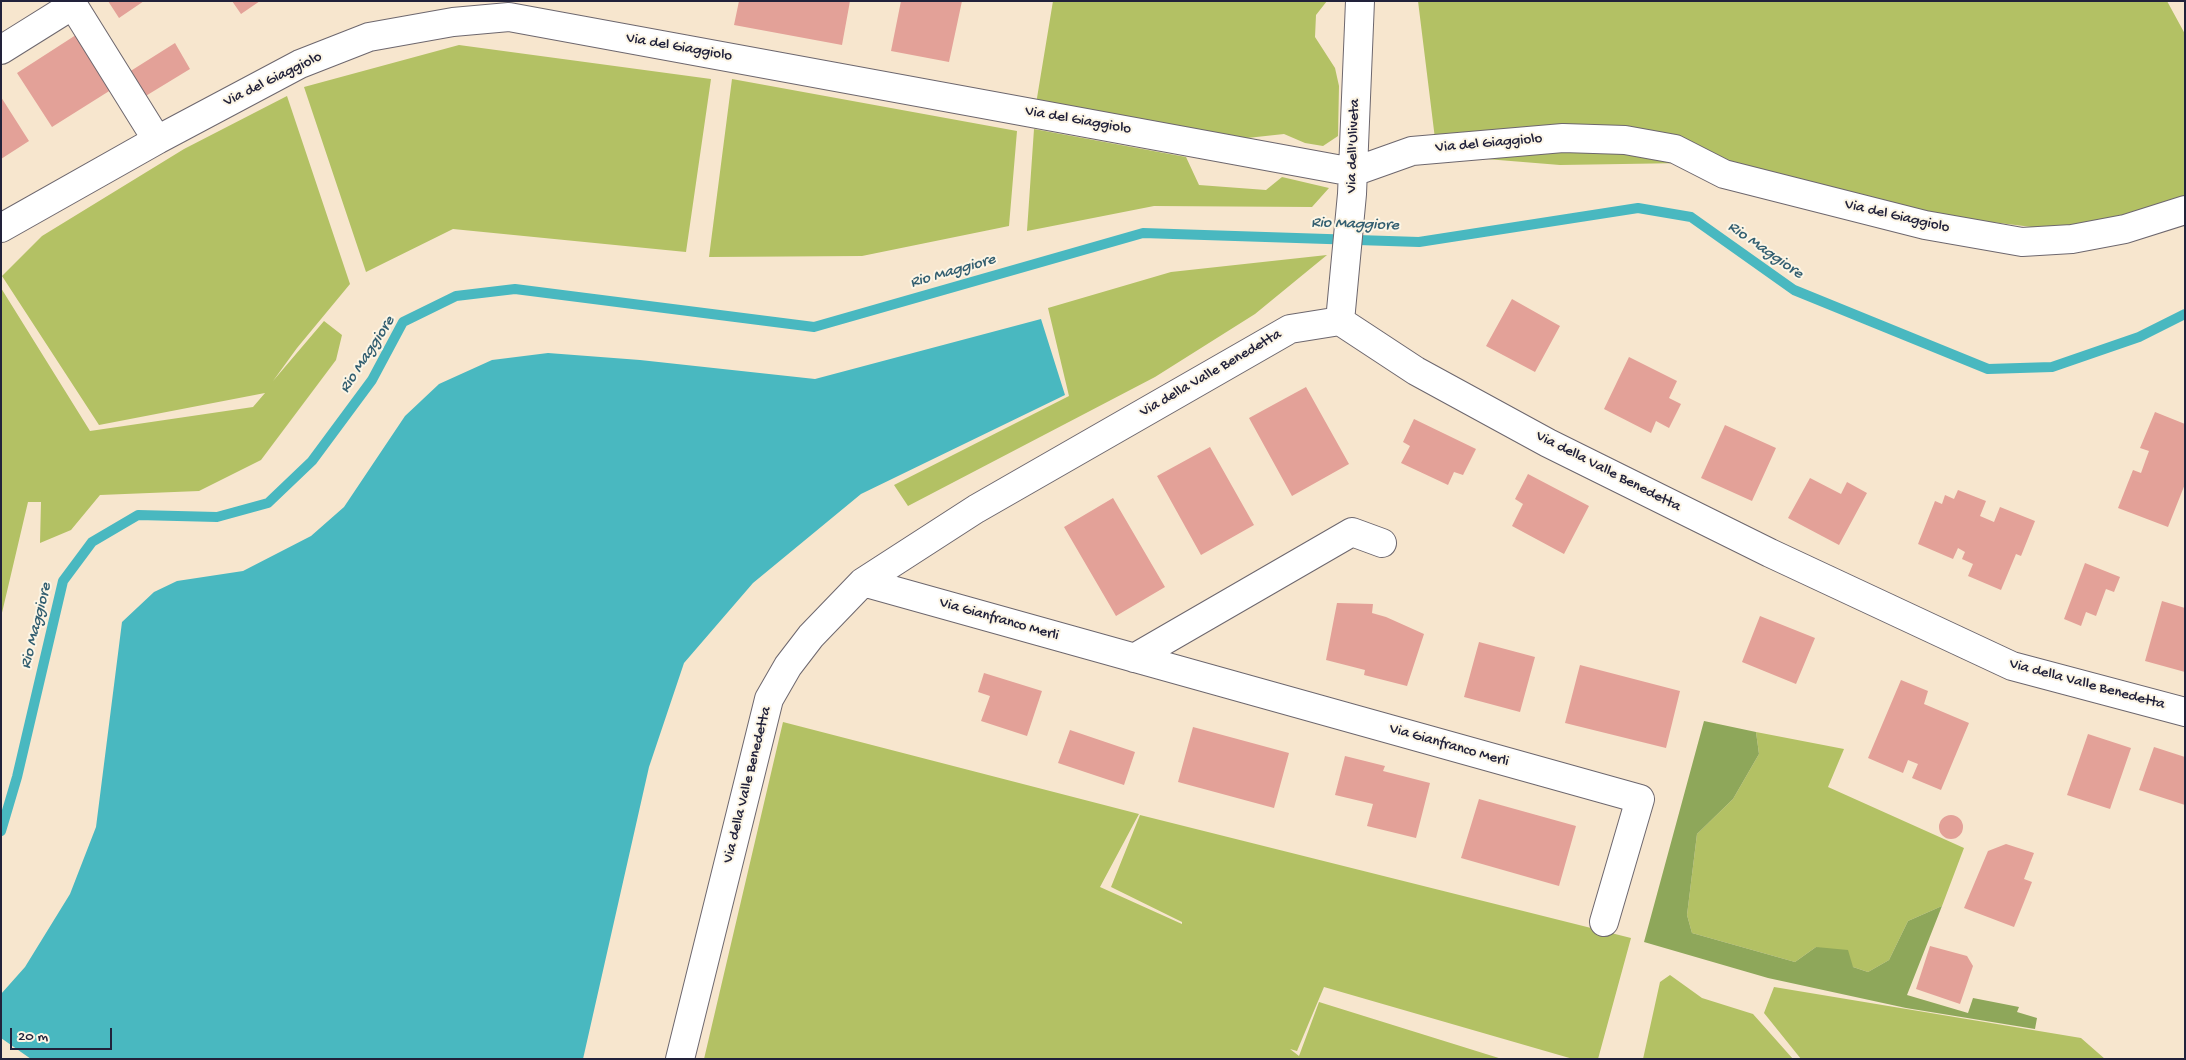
<!DOCTYPE html>
<html>
<head>
<meta charset="utf-8">
<style>
  body { margin:0 }
  #map { position:relative; width:2186px; height:1060px; overflow:hidden; background:#f7e6ce; font-family:"Gochi Hand",sans-serif }
  canvas { display:block }
  .frame { position:absolute; inset:0; border:2px solid #22223b; pointer-events:none }
  .scale { position:absolute; left:10px; top:1028px; width:102px; height:22px; box-sizing:border-box; border:2px solid #22223b; border-top:0; padding-left:6px; font-size:15px; line-height:18px; white-space:nowrap; color:#22223b; -webkit-text-stroke:4px #fcf5e5; paint-order:stroke }
</style>
</head>
<body>
<div id="map">
<canvas width="2186" height="1060"></canvas>
<div class="frame"></div>
<div class="scale">20 m</div>
</div>
<script>
const g = document.querySelector('canvas').getContext('2d');
g.lineJoin = 'round';
function fill(path, color) { g.fillStyle = color; g.fill(path, 'evenodd'); }
const shape = rows => new Path2D(rows.map(r => 'M' + r).join(''));
function trace(path, color, width, dash) { g.strokeStyle = color; g.lineWidth = width; g.lineCap = dash ? 'butt' : 'round'; g.setLineDash(dash || []); g.stroke(path); }
function label(font, color, halo, rows, align = 'center') {
  g.font = font + ' "Gochi Hand",sans-serif'; g.lineWidth = 4; g.setLineDash([]); g.textBaseline = 'middle'; g.strokeStyle = halo; g.fillStyle = color; for (const [text, x, y, turn = 0] of rows) {
    g.save(); g.translate(x, y); g.rotate((+turn || 0) * Math.PI / 180); g.textAlign = isNaN(turn) ? turn : align; if (halo) g.strokeText(text, 0, 0); g.fillText(text, 0, 0); g.restore();
  }
}
fill(shape([
  [1053,1,1327,1,1316,15,1315,37,1335,68,1339,86,1338,136,1323,146,1305,143,1284,134,1247,138,1036,104],
  [1418,1,2167,1,2185,34,2185,205,2056,230,1967,219,1685,163,1560,165,1437,155],
  [459,45,711,79,686,252,453,229,366,272,304,87],
  [732,79,1017,131,1009,226,862,256,709,257],
  [287,96,350,284,297,348,273,381,324,321,342,335,336,360,261,460,199,491,100,495,71,530,40,543,41,502,28,502,1,617,1,288,90,431,253,407,265,393,99,425,2,276,42,236,184,149],
  [1034,129,1186,157,1199,185,1266,190,1282,177,1329,188,1312,207,1154,206,1027,231],
  [1327,255,1255,314,1155,377,908,506,894,485,1069,396,1048,308,1171,272],
  [783,722,1139,814,1100,887,1182,924,1182,922,1111,887,1140,815,1631,938,1598,1059,1573,1059,1324,987,1297,1051,1290,1049,1299,1056,1319,1002,1502,1059,704,1059],
  [1756,732,1844,749,1828,787,1964,848,1942,906,1908,921,1889,960,1868,972,1853,967,1816,947,1795,962,1692,933,1687,915,1697,834,1733,799,1759,754],
  [1670,975,1702,998,1753,1014,1793,1059,1643,1059,1660,982],
  [1774,987,2081,1038,2105,1059,1801,1059,1764,1013]
]), '#b3c164');
fill(shape([
  [1704,721,1756,732,1759,754,1733,799,1697,834,1687,915,1692,933,1795,962,1816,947,1848,950,1853,967,1868,972,1889,960,1908,921,1942,906,1907,995,1968,1013,1973,998,2019,1007,2017,1012,2037,1018,2035,1029,1906,1008,1768,978,1644,942]
]), '#8ea75a');
fill(shape([
  [1041,319,1065,395,861,494,753,583,684,663,649,767,583,1059,31,1059,1,1038,1,994,25,967,70,894,96,827,122,622,154,592,177,581,243,571,311,536,344,507,405,416,439,384,492,360,548,353,640,360,815,379]
]), '#49b8c0');
trace(shape([
  [1,831,17,777,63,581,92,542,138,515,217,517,268,503,312,461,372,380,403,322,456,296,515,289,814,327,1143,233,1419,242,1638,208,1691,217,1794,290,1988,369,2052,367,2139,337,2185,314]
]), '#49b8c0', 10);
fill(shape([
  [108,1,144,1,119,18],
  [232,1,260,1,241,14],
  [739,1,850,1,842,45,734,25],
  [901,1,962,1,949,62,891,51],
  [79,33,114,88,52,127,17,73],
  [175,43,190,69,144,97,129,72],
  [1,97,29,141,1,159],
  [1512,299,1560,326,1535,372,1486,346],
  [1629,357,1677,381,1669,398,1681,404,1669,428,1656,421,1651,433,1604,409],
  [1306,387,1349,464,1292,496,1249,418],
  [2155,412,2185,424,2185,484,2168,527,2118,508,2133,470,2141,473,2146,459,2149,451,2140,448],
  [1414,419,1476,449,1463,475,1454,472,1448,485,1401,463,1410,446,1403,442],
  [1725,425,1776,448,1752,501,1701,478],
  [1210,447,1254,525,1201,555,1157,476],
  [1528,474,1589,506,1564,554,1512,526,1523,504,1515,499],
  [1810,478,1841,494,1847,482,1867,493,1839,545,1788,518],
  [1958,490,1986,501,1980,516,1994,522,2000,507,2035,521,2021,556,2016,554,2001,590,1968,576,1973,564,1962,559,1965,552,1958,548,1953,559,1918,544,1935,501,1942,504,1945,495,1954,499],
  [1113,498,1165,587,1116,616,1064,527],
  [2085,563,2120,577,2114,592,2106,589,2096,616,2086,612,2081,626,2064,619],
  [2162,601,2185,608,2185,672,2145,661],
  [1337,603,1373,604,1372,613,1386,617,1424,634,1407,686,1364,675,1365,670,1326,660],
  [1760,616,1815,638,1796,684,1742,662],
  [1479,642,1535,657,1520,712,1464,697],
  [1580,665,1680,691,1666,748,1565,723],
  [984,673,1042,691,1027,736,981,721,990,696,978,692],
  [1901,680,1928,691,1924,704,1969,723,1941,790,1912,778,1918,764,1908,760,1903,773,1868,758],
  [1193,727,1289,753,1274,808,1178,782],
  [1070,730,1135,752,1124,785,1058,763],
  [2088,734,2131,748,2110,809,2067,795],
  [2154,747,2185,757,2185,805,2139,790],
  [1345,756,1385,766,1383,771,1430,783,1416,838,1367,826,1373,804,1335,795],
  [1479,799,1576,826,1559,886,1461,858],
  '1939 827a12 12 0 1 1 24 0a12 12 0 1 1-24 0Z',
  [2006,844,2034,853,2024,879,2032,882,2014,927,1964,908,1988,851],
  [1930,946,1967,956,1973,966,1960,1004,1916,989]
]), '#e3a198');
const minor = shape([
  [1,50,73,5,157,140],
  [1,228,157,140,300,64,369,37,453,22,509,17,1353,172,1412,151,1563,138,1625,140,1675,149,1724,174,1925,225,2022,242,2072,239,2125,229,2185,210],
  [1340,321,1352,194,1360,1],
  [863,582,1640,799,1604,922],
  [1134,658,1352,532,1382,543],
  [680,1059,769,699,788,666,811,636,863,582,976,509,1290,329,1340,321,1416,371,1548,443,1770,553,2012,666,2185,712]
]);
trace(minor, '#6d676e', 30);
trace(minor, '#fff', 28);
label('15px', '#22223b', '#fcf5e5', [
  ["Via del Giaggiolo",679,48,10],
  ["Via del Giaggiolo",273,80,-26],
  ["Via del Giaggiolo",1078,121,10],
  ["Via del Giaggiolo",1489,144,-5],
  ["Via dell'Uliveta",1354,146,-88],
  ["Via del Giaggiolo",1897,217,13],
  ["Via della Valle Benedetta",1211,374,-30],
  ["Via della Valle Benedetta",1608,472,27],
  ["Via Gianfranco Merli",999,620,16],
  ["Via della Valle Benedetta",2087,685,15],
  ["Via Gianfranco Merli",1449,746,16],
  ["Via della Valle Benedetta",748,785,-76]
]);
label('italic 16px', '#325e70', '#fcf5e5', [
  ["Rio Maggiore",1355,225,2],
  ["Rio Maggiore",1765,251,35],
  ["Rio Maggiore",953,272,-16],
  ["Rio Maggiore",368,355,-57],
  ["Rio Maggiore",37,626,-76]
]);
</script>
</body>
</html>
